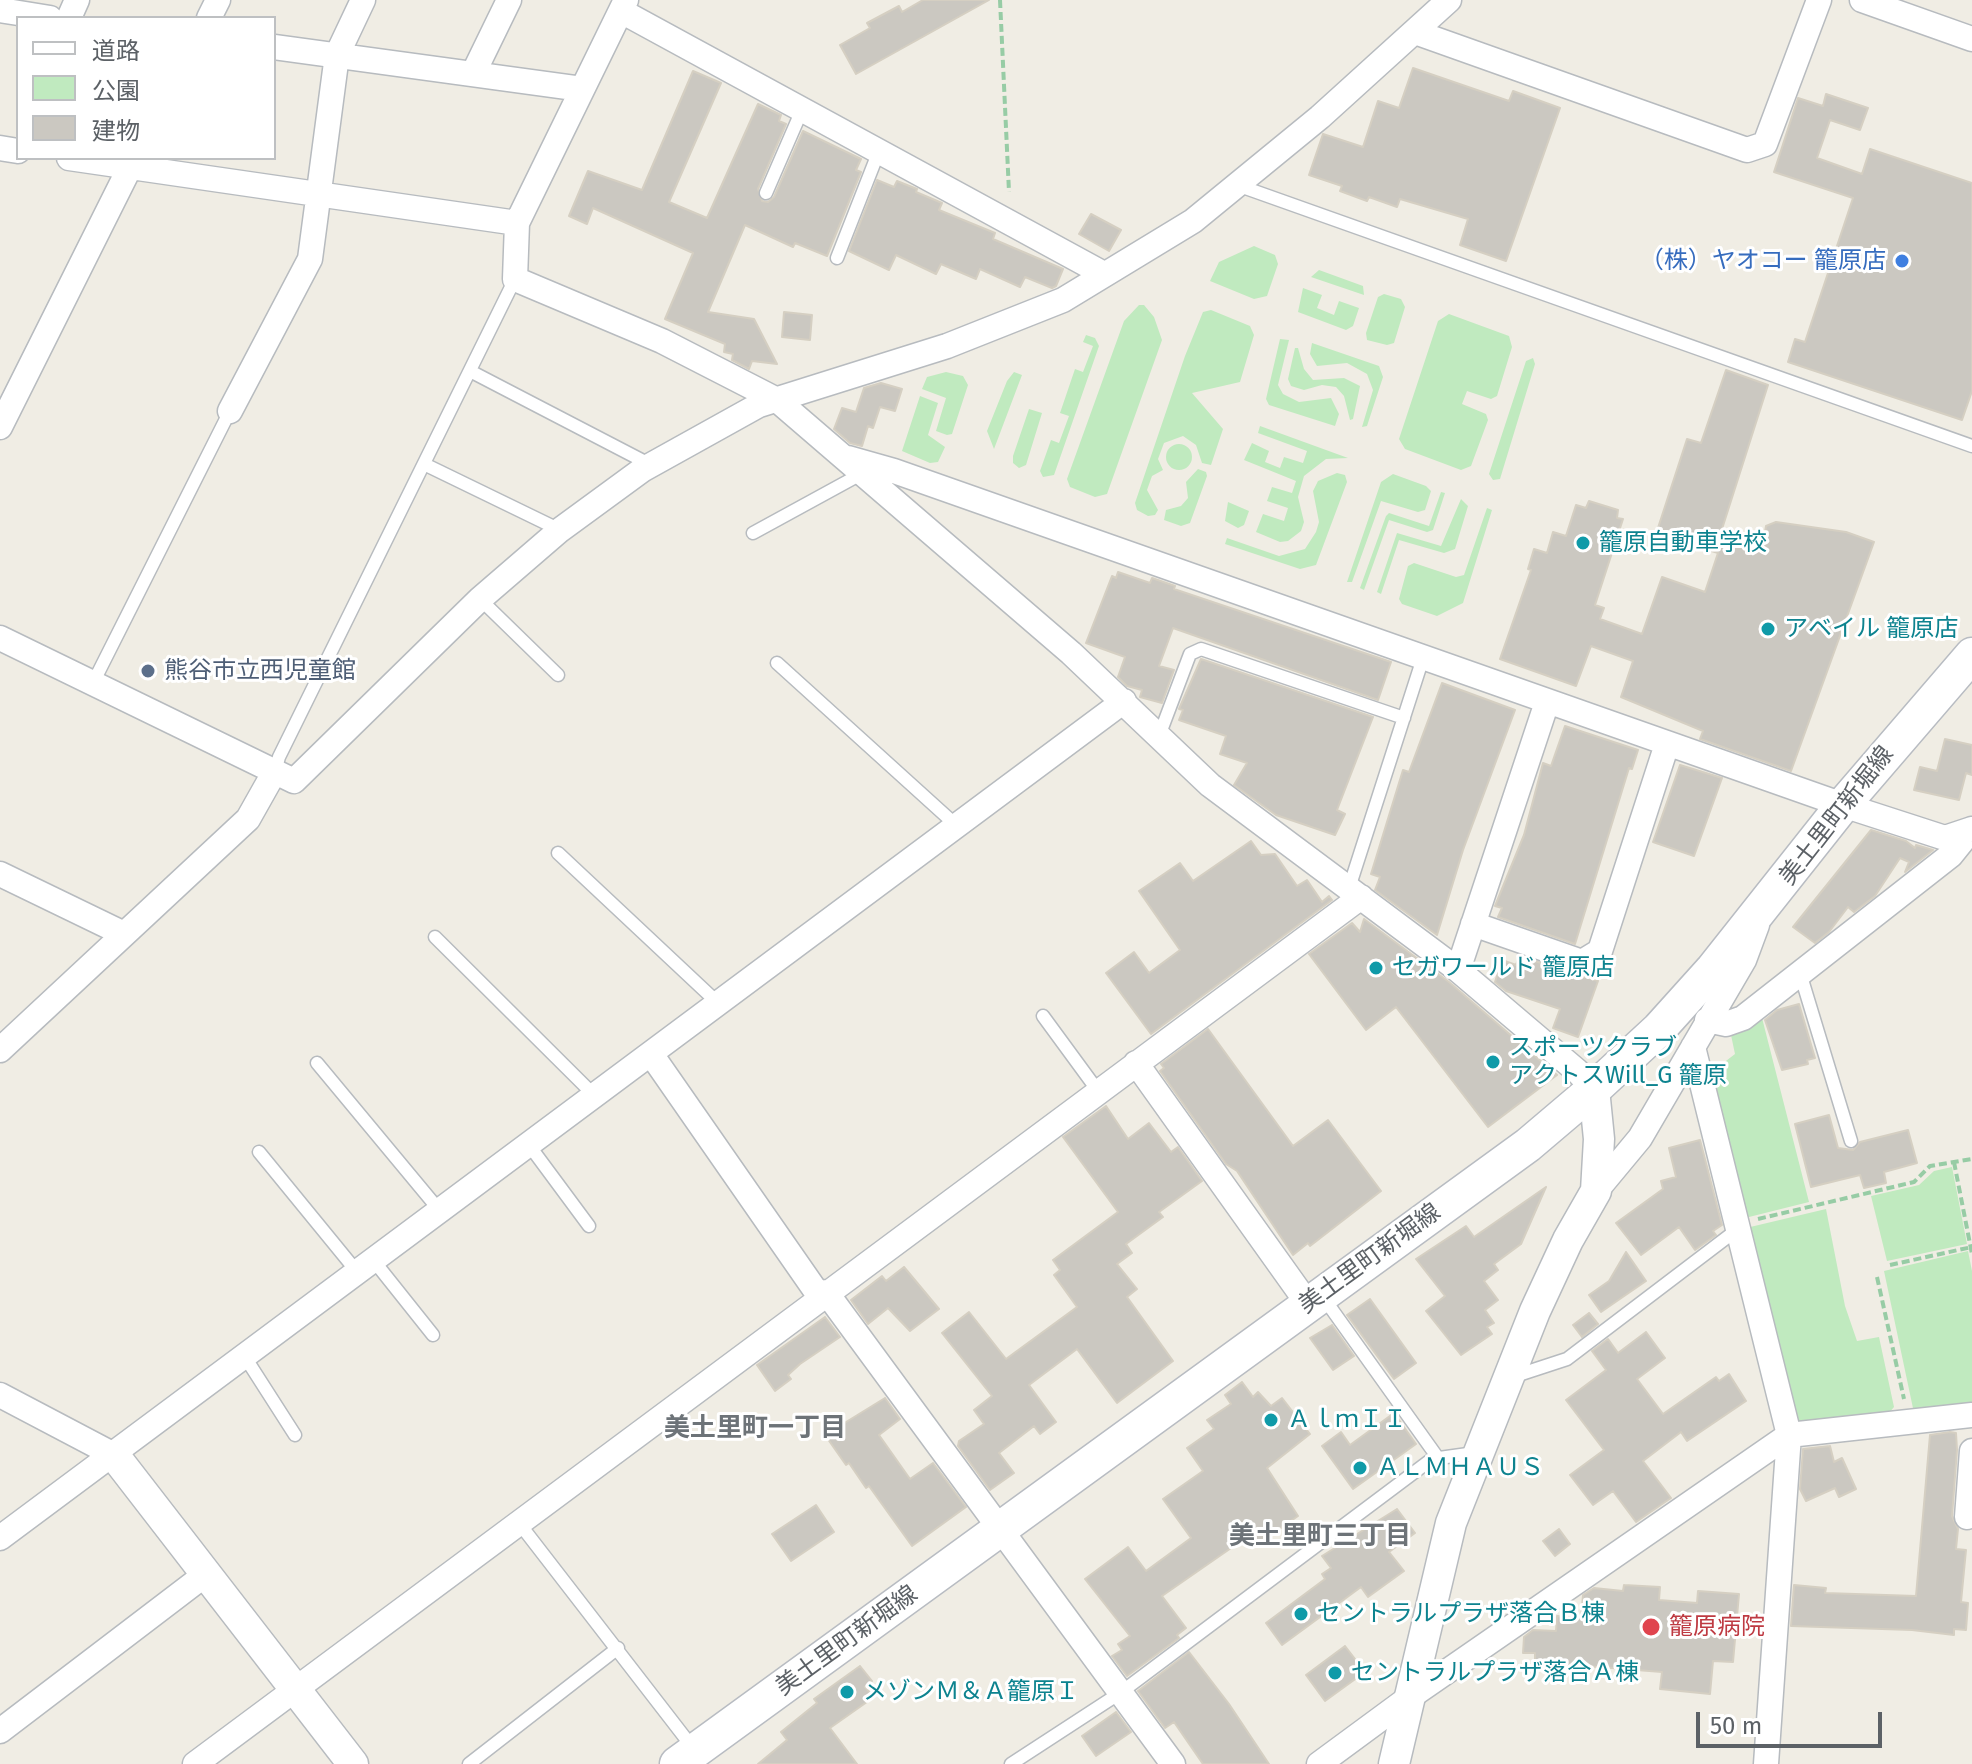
<!DOCTYPE html>
<html>
<head>
<meta charset="utf-8">
<style>
  body { margin:0 }
  #map { position:relative; width:1972px; height:1764px; overflow:hidden; background:#f0ede4; font-family:"Fira Sans","Noto Sans JP",sans-serif }
  canvas { display:block }
  .legend { position:absolute; left:16px; top:16px; width:260px; height:144px; box-sizing:border-box; background:#fff; border:2px solid #bec0c2; margin:0; padding:10px 14px; list-style:none; font-size:24px; color:#5c6166 }
  .legend li { display:flex; align-items:center; gap:16px; height:40px }
  .legend b { width:40px; border:2px solid #bec0c2 }
  .scale { position:absolute; left:1696px; top:1712px; width:186px; height:36px; box-sizing:border-box; border:4px solid #5c6166; border-top:0; padding-left:10px; font-size:24px; line-height:28px; white-space:nowrap; color:#5c6166; -webkit-text-stroke:6px #fff; paint-order:stroke }
</style>
</head>
<body>
<div id="map">
<canvas width="1972" height="1764"></canvas>
<ul class="legend">
<li><b style="height:10px;background:#fff"></b>道路</li>
<li><b style="height:22px;background:#c0eabf"></b>公園</li>
<li><b style="height:22px;background:#cbc8c1"></b>建物</li>
</ul>
<div class="scale">50 m</div>
</div>
<script>
const g = document.querySelector('canvas').getContext('2d');
g.lineJoin = 'round';
function fill(path, color) { g.fillStyle = color; g.fill(path, 'evenodd'); }
const shape = rows => new Path2D(rows.map(r => 'M' + r).join(''));
function trace(path, color, width, dash) { g.strokeStyle = color; g.lineWidth = width; g.lineCap = dash ? 'butt' : 'round'; g.setLineDash(dash || []); g.stroke(path); }
function label(font, color, halo, rows, align = 'center') {
  g.font = font + ' "Fira Sans","Noto Sans JP",sans-serif'; g.lineWidth = 6; g.setLineDash([]); g.textBaseline = 'middle'; g.strokeStyle = halo; g.fillStyle = color; for (const [text, x, y, turn = 0] of rows) {
    g.save(); g.translate(x, y); g.rotate((+turn || 0) * Math.PI / 180); g.textAlign = isNaN(turn) ? turn : align; if (halo) g.strokeText(text, 0, 0); g.fillText(text, 0, 0); g.restore();
  }
}
fill(shape([
  [1254,246,1275,255,1278,264,1267,296,1254,299,1210,281,1219,262],
  [1319,270,1363,286,1364,295,1311,277],
  [1303,288,1322,295,1317,308,1334,315,1339,301,1359,308,1353,326,1346,330,1298,312],
  [1384,294,1401,299,1405,307,1394,343,1387,345,1367,340,1366,333,1378,297],
  [1139,305,1144,305,1154,317,1162,340,1107,494,1095,497,1070,487,1067,479,1124,321],
  [1211,310,1250,326,1254,335,1240,382,1192,393,1223,429,1211,465,1202,463,1196,445,1183,436,1164,443,1158,459,1163,470,1152,476,1147,490,1158,510,1155,515,1148,516,1137,510,1135,503,1185,356,1203,312],
  [1449,314,1509,336,1512,347,1497,396,1491,399,1467,391,1462,404,1486,414,1488,420,1471,466,1461,470,1405,449,1399,439,1438,321],
  [1086,335,1095,338,1099,346,1054,475,1043,477,1040,471,1051,440,1059,443,1069,416,1060,413,1075,369,1083,372,1093,346,1083,342],
  [1280,339,1289,340,1278,385,1283,394,1299,402,1331,398,1339,414,1335,426,1269,405,1266,399],
  [1312,343,1379,366,1383,377,1367,426,1362,427,1373,390,1367,374,1347,363,1317,366,1310,354],
  [1295,348,1298,348,1304,369,1313,380,1344,378,1360,386,1353,419,1350,420,1344,396,1336,387,1322,385,1304,390,1291,386,1288,379],
  [1533,358,1535,364,1500,479,1493,480,1489,474,1526,361],
  [946,372,963,376,968,385,952,434,947,435,936,431,946,398,922,389,927,377],
  [1014,372,1022,375,994,449,987,431,1007,381],
  [920,396,938,403,928,435,945,447,938,462,930,463,902,451],
  [1029,409,1042,413,1026,465,1019,468,1013,463,1013,456],
  [1260,426,1348,458,1326,459,1304,476,1298,497,1304,522,1301,531,1288,541,1280,542,1256,532,1263,514,1284,521,1288,508,1267,501,1272,487,1292,493,1296,481,1244,460,1252,443,1269,451,1265,462,1280,468,1284,457,1303,463,1307,451,1258,433],
  '1166 457a13 13 0 1 1 26 0a13 13 0 1 1-26 0Z',
  [1198,469,1206,472,1207,476,1190,523,1181,526,1164,520,1166,510,1181,506,1188,498,1186,482],
  [1337,473,1345,475,1347,482,1316,565,1300,569,1225,544,1227,538,1279,556,1305,549,1316,532,1319,522,1313,491,1318,481],
  [1393,474,1426,486,1431,491,1425,510,1418,512,1381,501,1352,582,1347,582,1381,482],
  [1441,492,1445,493,1433,530,1427,532,1389,520,1364,590,1360,588,1386,516,1389,513,1429,526],
  [1461,499,1468,506,1455,549,1444,553,1399,540,1381,594,1377,592,1397,533,1441,546],
  [1228,502,1249,511,1244,525,1238,528,1225,521],
  [1487,508,1492,510,1463,603,1437,616,1402,604,1399,599,1408,566,1414,563,1456,577,1464,575],
  [1761,1014,1809,1202,1741,1219,1709,1074,1735,1054,1731,1035],
  [1952,1167,1967,1244,1887,1261,1871,1196,1919,1185,1934,1171],
  [1826,1209,1845,1306,1857,1341,1879,1337,1894,1407,1889,1413,1801,1425,1791,1419,1746,1228],
  [1968,1251,1972,1271,1972,1406,1914,1413,1884,1271]
]), '#c0eabf');
const building = shape([
  [923,0,989,0,856,74,840,45,870,28,867,23,899,6,902,12,923,0],
  [1413,68,1509,101,1513,91,1560,108,1506,261,1460,245,1468,219,1400,199,1397,207,1369,197,1367,201,1340,191,1342,186,1309,175,1323,134,1363,147,1378,101,1399,108,1413,68],
  [693,71,721,83,669,202,707,218,758,104,781,115,779,121,786,124,758,189,762,201,768,202,774,197,803,131,861,159,856,170,861,172,827,256,795,243,793,247,745,225,708,312,754,319,777,364,752,361,749,369,732,360,733,354,724,352,725,344,665,319,693,253,593,208,587,224,569,216,588,171,642,190,693,71],
  [1826,94,1868,108,1860,130,1830,120,1817,158,1862,174,1870,149,1972,183,1972,391,1962,420,1788,362,1795,339,1805,342,1853,198,1774,172,1798,98,1823,106,1826,94],
  [877,180,894,187,897,181,917,189,916,192,942,203,939,210,995,233,993,239,1063,269,1056,286,1052,288,1025,277,1020,287,980,269,976,279,941,264,936,274,896,255,889,270,849,251,877,180],
  [1091,214,1121,230,1109,251,1079,234,1091,214],
  [784,312,812,315,810,340,782,337,784,312],
  [1726,370,1768,385,1722,529,1764,538,1766,526,1776,522,1846,532,1874,542,1791,771,1700,739,1703,731,1621,697,1633,661,1591,646,1576,686,1500,659,1531,570,1528,569,1534,549,1547,553,1553,532,1566,536,1576,505,1586,508,1589,501,1618,510,1617,518,1623,519,1595,605,1604,608,1600,619,1642,634,1662,577,1705,592,1718,553,1656,534,1687,439,1701,443,1726,370],
  [881,383,902,389,895,411,880,407,873,428,868,426,862,446,850,443,834,429,842,408,856,412,864,388,881,383],
  [1118,572,1150,583,1152,578,1175,586,1174,589,1391,662,1378,700,1173,628,1159,666,1174,670,1162,703,1140,697,1142,690,1127,686,1118,677,1125,657,1086,643,1112,576,1116,578,1118,572],
  [1201,659,1373,717,1337,810,1345,814,1335,835,1276,815,1234,785,1247,763,1220,754,1226,736,1179,720,1183,710,1179,709,1201,659],
  [1442,683,1515,710,1463,850,1437,935,1375,890,1380,877,1371,874,1403,770,1409,772,1442,683],
  [1565,726,1638,750,1632,769,1629,768,1575,944,1498,917,1502,908,1495,906,1524,835,1543,763,1551,766,1565,726],
  [1945,739,1972,745,1972,775,1966,773,1959,800,1914,790,1920,767,1937,771,1945,739],
  [1680,765,1722,778,1694,856,1653,842,1680,765],
  [1871,830,1906,841,1915,848,1916,845,1933,850,1905,872,1909,862,1900,858,1875,896,1854,912,1848,907,1829,932,1815,943,1793,927,1871,830],
  [1251,841,1261,855,1275,854,1297,886,1307,880,1322,902,1329,896,1332,900,1151,1034,1106,973,1134,952,1149,973,1180,950,1139,891,1180,863,1193,881,1251,841],
  [1364,919,1449,982,1557,1075,1488,1127,1396,1007,1366,1030,1309,954,1352,923,1360,932,1364,919],
  [1519,956,1598,981,1578,1037,1553,1028,1560,1009,1506,991,1495,982,1502,960,1516,965,1519,956],
  [1799,1004,1815,1058,1807,1060,1808,1064,1782,1070,1765,1020,1777,1010,1799,1004],
  [1208,1029,1293,1146,1328,1120,1381,1191,1310,1246,1308,1243,1293,1255,1237,1171,1226,1164,1160,1071,1164,1068,1161,1064,1208,1029],
  [1106,1106,1128,1139,1149,1123,1171,1152,1178,1147,1202,1181,1159,1212,1163,1217,1126,1244,1132,1253,1117,1264,1137,1289,1127,1297,1173,1361,1117,1403,1077,1349,1029,1385,1056,1422,1040,1434,1034,1426,999,1453,1014,1473,990,1490,958,1446,959,1441,984,1424,974,1410,992,1396,942,1333,969,1312,1006,1359,1077,1307,1054,1275,1060,1270,1053,1260,1118,1212,1063,1137,1106,1106],
  [1829,1115,1838,1148,1853,1150,1860,1142,1908,1130,1917,1163,1884,1172,1886,1183,1864,1188,1860,1175,1811,1187,1795,1124,1829,1115],
  [1700,1140,1722,1225,1713,1231,1716,1235,1695,1250,1679,1227,1641,1255,1616,1223,1663,1189,1661,1181,1676,1177,1669,1148,1700,1140],
  [1546,1187,1521,1244,1494,1264,1498,1270,1484,1281,1498,1300,1485,1310,1494,1323,1487,1327,1492,1334,1461,1355,1426,1311,1445,1296,1416,1259,1466,1226,1474,1237,1546,1187],
  [1626,1252,1646,1281,1601,1312,1589,1295,1609,1281,1626,1252],
  [904,1267,939,1309,910,1331,888,1308,868,1324,851,1300,882,1276,886,1281,904,1267],
  [1370,1299,1416,1363,1394,1379,1347,1315,1370,1299],
  [1589,1313,1598,1324,1582,1337,1573,1325,1589,1313],
  [825,1317,840,1337,800,1364,788,1375,791,1379,775,1391,757,1365,825,1317],
  [1332,1325,1354,1356,1333,1370,1310,1338,1332,1325],
  [1646,1332,1665,1358,1637,1379,1663,1414,1716,1377,1719,1381,1729,1374,1746,1401,1687,1441,1681,1432,1643,1461,1671,1498,1636,1522,1613,1491,1593,1505,1570,1475,1604,1450,1566,1400,1606,1370,1592,1351,1608,1339,1618,1353,1646,1332],
  [1242,1382,1253,1397,1258,1392,1271,1406,1282,1398,1310,1434,1267,1468,1298,1516,1254,1547,1247,1537,1162,1596,1186,1628,1177,1635,1179,1638,1127,1676,1112,1656,1122,1650,1118,1644,1130,1636,1085,1579,1128,1547,1146,1571,1191,1538,1163,1499,1203,1471,1187,1448,1214,1429,1207,1420,1231,1404,1225,1395,1242,1382],
  [885,1398,900,1419,879,1435,910,1479,933,1463,966,1507,912,1546,869,1486,866,1488,849,1463,846,1465,825,1435,885,1398],
  [1394,1413,1416,1444,1353,1489,1322,1446,1341,1432,1350,1445,1394,1413],
  [1950,1432,1956,1433,1957,1450,1952,1516,1958,1529,1956,1549,1966,1550,1961,1602,1968,1603,1966,1630,1954,1629,1954,1635,1912,1630,1791,1626,1794,1585,1826,1588,1825,1593,1916,1596,1930,1435,1950,1432],
  [1830,1446,1834,1462,1842,1458,1856,1489,1839,1497,1835,1488,1806,1501,1800,1489,1803,1449,1830,1446],
  [816,1505,834,1532,791,1561,772,1534,816,1505],
  [1397,1509,1415,1533,1389,1552,1404,1571,1368,1597,1361,1587,1282,1645,1266,1623,1325,1579,1322,1574,1331,1568,1322,1556,1397,1509],
  [1559,1529,1570,1544,1555,1556,1543,1541,1559,1529],
  [1624,1585,1660,1587,1659,1600,1697,1603,1698,1591,1739,1594,1733,1662,1713,1661,1710,1694,1660,1689,1662,1672,1535,1662,1535,1653,1523,1653,1524,1637,1533,1630,1556,1631,1557,1616,1581,1618,1583,1595,1594,1588,1623,1591,1624,1585],
  [1345,1646,1365,1672,1325,1701,1306,1675,1345,1646],
  [1189,1652,1229,1704,1269,1764,1203,1764,1174,1722,1165,1728,1138,1691,1189,1652],
  [860,1666,872,1681,865,1687,874,1697,830,1728,857,1764,758,1764,787,1740,781,1732,817,1703,814,1699,860,1666],
  [1116,1712,1131,1732,1096,1756,1082,1736,1116,1712]
]);
fill(building, '#cbc8c1');
trace(building, '#d5cfc2', 2);
const service = shape([
  [1237,185,1972,446],
  [766,193,802,110],
  [837,258,879,151],
  [470,371,651,465],
  [424,464,560,530],
  [753,533,861,474],
  [480,599,558,675],
  [777,663,957,826],
  [93,683,230,411],
  [1159,736,1190,654,1201,649,1404,718],
  [275,771,279,757,515,279],
  [558,853,719,1004],
  [1349,888,1423,658],
  [435,937,595,1096],
  [1800,973,1851,1141],
  [1043,1016,1098,1091],
  [317,1063,440,1211],
  [529,1145,589,1226],
  [259,1152,358,1273],
  [374,1261,433,1335],
  [1323,1297,1438,1458],
  [245,1357,295,1435],
  [1512,1377,1567,1359,1738,1229],
  [519,1523,693,1748],
  [469,1764,618,1648],
  [1011,1764,1120,1693,1432,1459,1475,1453]
]);
const minor = shape([
  [626,0,517,223,515,279,662,341,777,400,1071,653,1210,785,1458,970,1577,1071,1594,1089],
  [1862,0,1972,39],
  [0,10,50,18],
  [621,11,1104,274],
  [69,18,77,0],
  [209,18,218,0],
  [1415,32,1747,150,1765,144,1819,0],
  [274,47,582,89],
  [473,74,509,0],
  [0,148,18,151],
  [69,158,517,223],
  [230,411,310,259,337,55,363,0],
  [0,427,130,167],
  [848,458,894,471,1843,805,1945,838,1972,829],
  [0,638,294,781,480,599,560,530,642,470,759,405,947,346,1063,300,1193,221,1320,117,1449,0],
  [0,874,124,934],
  [1473,924,1582,962,1600,951,1667,744],
  [1458,970,1547,702],
  [1707,1020,1726,1024,1743,1018,1951,855,1972,829],
  [1693,1047,1789,1435,1766,1764],
  [0,1050,248,819,275,771],
  [651,1054,820,1297],
  [1136,1063,1308,1304],
  [1596,1191,1640,1138,1744,960,1757,925],
  [826,1292,1173,1764],
  [0,1395,114,1455],
  [1967,1517,1972,1451],
  [0,1538,1124,701],
  [0,1731,206,1574],
  [195,1764,1361,897],
  [1319,1764,1410,1697,1789,1435,1972,1415]
]);
const tertiary = shape([
  [114,1455,353,1764],
  [1394,1764,1451,1523,1535,1311,1568,1240,1596,1191,1599,1139,1594,1089]
]);
const secondary = shape([
  [677,1764,1528,1145,1594,1089,1659,1029,1713,969,1843,805,1972,655]
]);
trace(service, '#b7bbbf', 15);
trace(minor, '#b7bbbf', 27);
trace(tertiary, '#b7bbbf', 33);
trace(secondary, '#b8bcc2', 37);
trace(shape([
  [1000,0,1009,192],
  [1954,1162,1972,1254],
  [1758,1219,1914,1182,1930,1166,1972,1159],
  [1890,1265,1972,1247],
  [1877,1277,1904,1399]
]), '#97cca5', 4, [8, 4]);
trace(service, '#fff', 12);
trace(minor, '#fff', 24);
trace(tertiary, '#fff', 30);
trace(secondary, '#fff', 34);
for (const [x, y, r, color] of [
  [1902,261,8,"#3f7fe0"],
  [1583,543,8,"#0f9aa8"],
  [1768,629,8,"#0f9aa8"],
  [148,671,8,"#5c6f8a"],
  [1376,968,8,"#0f9aa8"],
  [1493,1062,8,"#0f9aa8"],
  [1271,1420,8,"#0f9aa8"],
  [1360,1468,8,"#0f9aa8"],
  [1301,1614,8,"#0f9aa8"],
  [1651,1627,10,"#e0444e"],
  [1335,1673,8,"#0f9aa8"],
  [847,1692,8,"#0f9aa8"]
]) { const dot = new Path2D(); dot.arc(x, y, r, 0, 2 * Math.PI); g.fillStyle = color; g.fill(dot); trace(dot, '#fff', 3); }
label('24px', '#366cbe', '#fff', [
  ["（株）ヤオコー 籠原店",1886,261]
], 'right');
label('24px', '#0d838f', '#fff', [
  ["籠原自動車学校",1599,543],
  ["アベイル 籠原店",1784,629],
  ["セガワールド 籠原店",1392,968],
  ["スポーツクラブ",1509,1048],
  ["アクトスWill_G 籠原",1509,1076],
  ["ＡｌｍＩＩ",1287,1420],
  ["ＡＬＭＨＡＵＳ",1376,1468],
  ["セントラルプラザ落合Ｂ棟",1317,1614],
  ["セントラルプラザ落合Ａ棟",1351,1673],
  ["メゾンＭ＆Ａ籠原Ｉ",863,1692]
], 'left');
label('24px', '#4e5e75', '#fff', [
  ["熊谷市立西児童館",164,671]
], 'left');
label('24px', '#5c6166', '#fff', [
  ["美土里町新堀線",1837,816,-52],
  ["美土里町新堀線",1370,1259,-36],
  ["美土里町新堀線",847,1641,-36]
]);
label('24px', '#be3a42', '#fff', [
  ["籠原病院",1669,1627]
], 'left');
label('bold 26px', '#6d7378', '#fff', [
  ["美土里町一丁目",755,1429],
  ["美土里町三丁目",1320,1537]
]);
</script>
</body>
</html>
